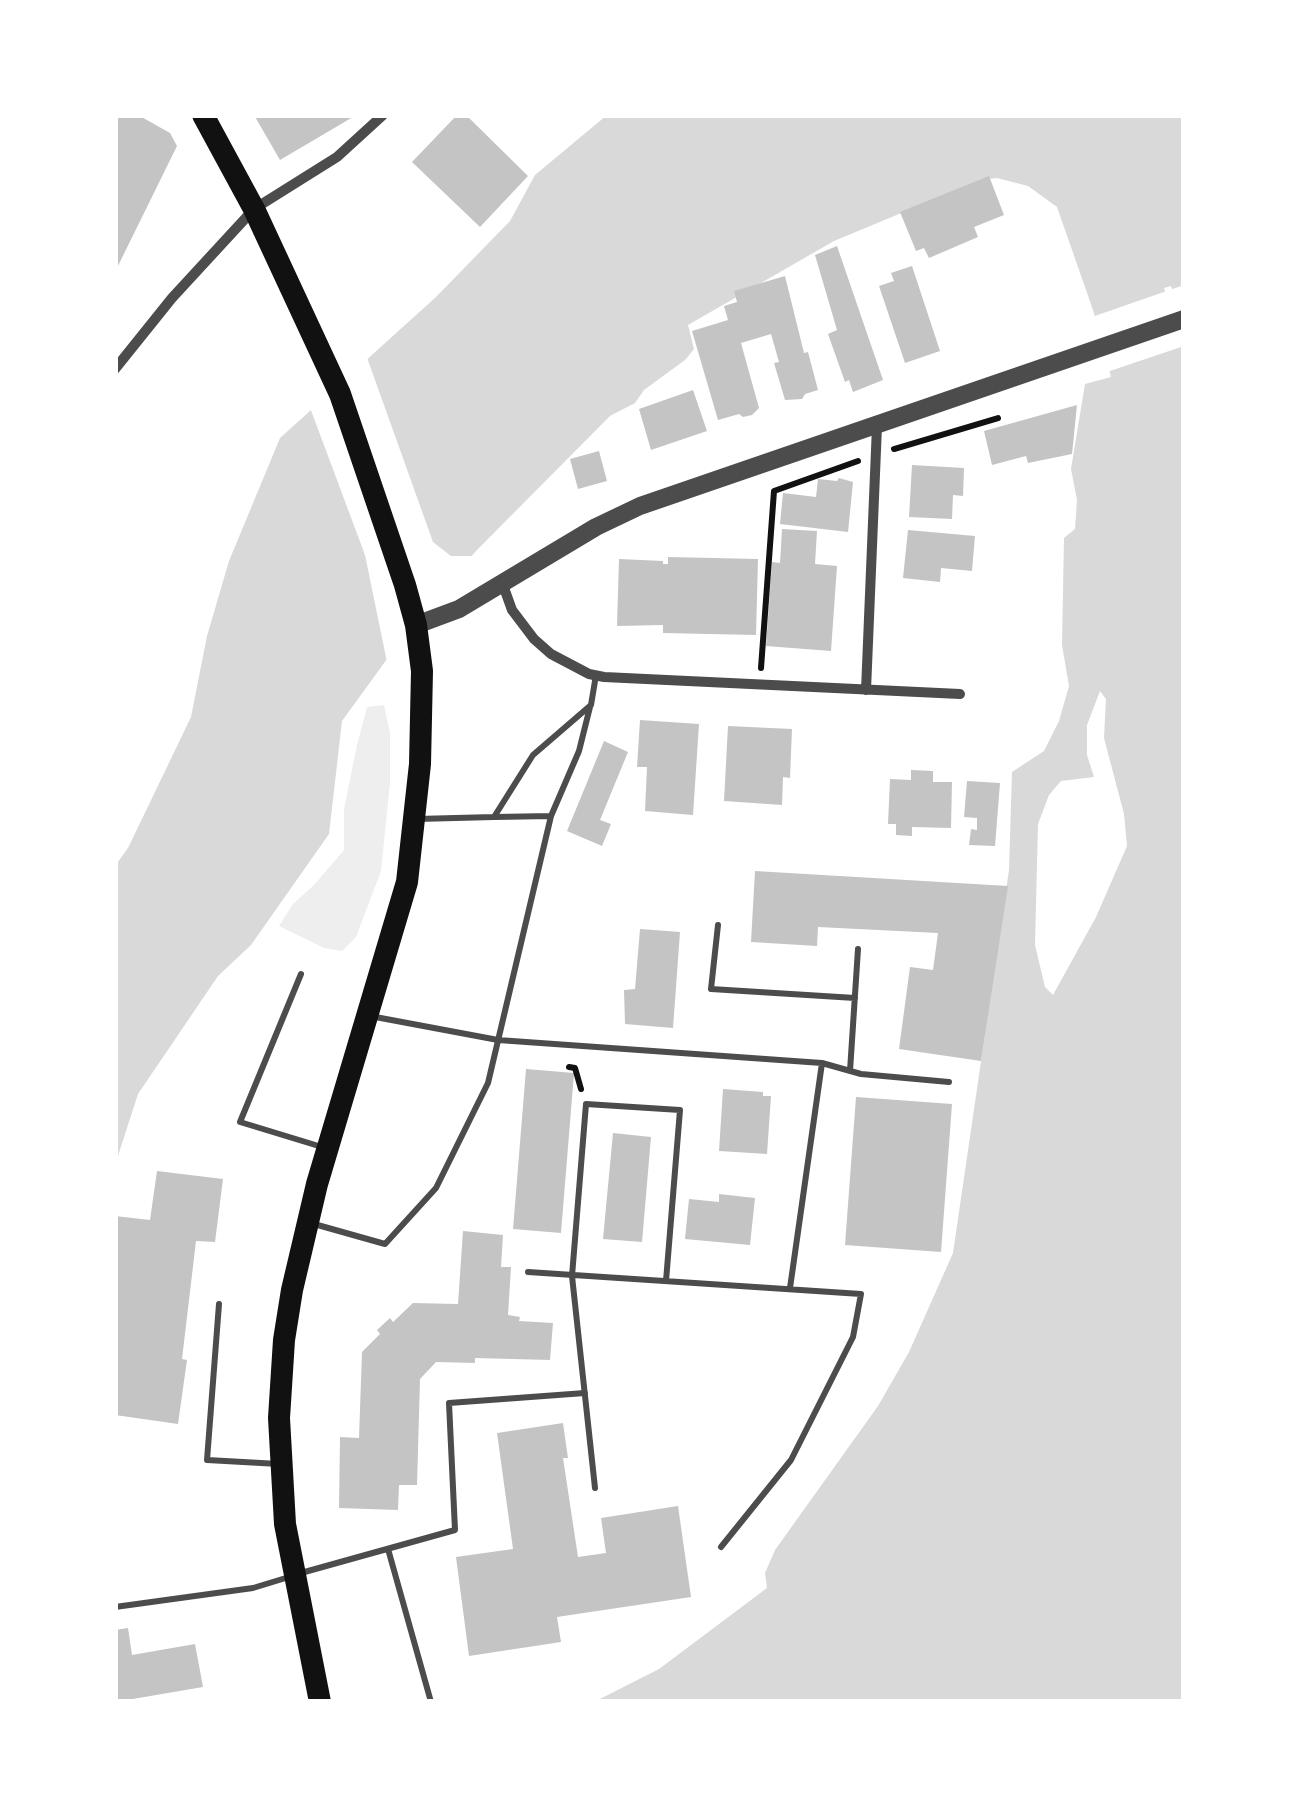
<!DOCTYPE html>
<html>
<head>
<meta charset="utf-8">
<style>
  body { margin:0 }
  #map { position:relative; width:1299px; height:1817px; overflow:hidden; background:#fff; font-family:"PT Serif",serif }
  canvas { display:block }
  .frame { position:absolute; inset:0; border:118px solid #fff; pointer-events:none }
</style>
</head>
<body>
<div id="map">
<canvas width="1299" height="1817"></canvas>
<div class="frame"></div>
</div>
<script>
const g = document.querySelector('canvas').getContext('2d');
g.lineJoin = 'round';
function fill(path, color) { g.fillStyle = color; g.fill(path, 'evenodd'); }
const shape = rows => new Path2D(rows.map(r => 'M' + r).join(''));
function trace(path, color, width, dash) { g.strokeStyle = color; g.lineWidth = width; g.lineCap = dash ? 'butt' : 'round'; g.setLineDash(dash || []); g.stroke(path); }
fill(shape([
  [384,705,390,733,390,783,381,871,356,937,342,951,324,948,279,926,293,904,314,885,344,850,344,809,357,745,367,707]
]), '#eee');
fill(shape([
  [607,115,1184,115,1184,326,1171,286,1164,288,1184,349,1184,1702,594,1702,659,1669,767,1588,765,1573,775,1550,878,1406,909,1352,953,1253,1009,870,1012,772,1044,751,1059,721,1069,686,1062,645,1064,538,1075,529,1077,500,1071,469,1085,384,1111,377,1093,310,1057,207,1028,186,997,178,981,180,834,241,688,325,694,349,685,360,644,390,635,403,610,416,476,551,403,637,342,721,329,834,251,945,218,976,138,1094,115,1165,115,866,128,848,191,717,207,636,229,561,280,438,436,297,510,221,535,175],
  [1100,691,1106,699,1104,738,1124,814,1127,846,1096,917,1053,995,1045,987,1035,945,1038,824,1049,795,1061,781,1094,777,1087,755,1087,725]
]), '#d9d9d9');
fill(shape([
  [1184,285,1184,346,1104,373,1089,318],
  [365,352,433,542,451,556,478,556,388,667,365,555,309,405]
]), '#fff');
fill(shape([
  [115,115,138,115,170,133,177,146,115,272],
  [254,115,351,115,353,117,280,160],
  [457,115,466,115,528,176,480,227,412,162],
  [989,176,1004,215,974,227,978,237,929,258,924,248,916,251,900,212],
  [837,246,883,380,853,392,849,380,845,382,828,334,837,330,815,255],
  [912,266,940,351,905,363,879,286,894,281,891,273],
  [785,276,804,353,808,352,818,390,805,394,802,399,785,400,774,363,779,362,771,334,741,343,759,408,752,415,743,417,739,414,718,420,692,331,728,320,724,306,737,302,734,291],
  [693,390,707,431,651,450,639,409],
  [1077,405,1072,454,1028,463,1026,456,992,465,984,431],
  [599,451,607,481,578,489,570,459],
  [912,465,964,468,963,496,953,495,952,519,909,517],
  [839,478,853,482,848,532,780,524,783,493,816,497,818,479,837,481],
  [782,529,817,531,815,564,837,566,831,651,766,646,772,562,780,563],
  [908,530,975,536,972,571,941,568,940,582,903,578],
  [668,557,758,559,756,635,663,633,663,625,617,626,619,559,663,561,663,564,668,564],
  [640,720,699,724,693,815,645,811,647,767,637,767],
  [728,726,792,729,790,778,783,777,782,805,724,801],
  [604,741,628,752,600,820,611,824,602,846,567,831],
  [911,770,933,771,933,782,952,782,951,828,912,827,912,836,896,835,896,824,888,824,890,779,911,780],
  [967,781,1000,783,995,846,969,845,971,829,977,830,977,818,964,817],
  [755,871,1008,886,981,1061,899,1049,910,967,933,970,938,933,818,927,817,946,751,942],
  [640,929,680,932,673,1028,625,1024,624,990,635,989],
  [526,1069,574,1073,561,1233,513,1229],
  [723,1089,763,1092,763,1096,771,1096,767,1154,719,1151],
  [856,1097,952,1104,941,1252,845,1245],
  [613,1133,651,1137,642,1242,603,1239],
  [157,1171,223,1179,215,1242,196,1241,182,1359,187,1360,178,1424,115,1415,115,1216,150,1220],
  [719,1194,755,1198,750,1245,685,1239,689,1199,719,1202],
  [463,1231,503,1235,501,1267,511,1267,508,1315,520,1317,519,1321,553,1323,550,1360,475,1358,475,1363,436,1362,420,1379,417,1485,399,1485,398,1510,339,1508,340,1437,359,1438,362,1352,380,1334,377,1330,390,1318,393,1322,413,1303,458,1304],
  [563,1423,568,1458,563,1458,578,1557,606,1553,601,1518,678,1506,691,1597,557,1617,561,1642,469,1656,456,1557,513,1549,497,1433],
  [128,1628,132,1655,195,1644,203,1687,115,1702,115,1630]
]), '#c4c4c4');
trace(shape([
  [894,449,998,418],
  [761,668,774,491,858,461],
  [569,1067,575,1068,581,1089]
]), '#111', 6);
trace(shape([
  [495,817,551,816,579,751,590,707],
  [417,819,494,817,533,755,591,705,596,675],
  [718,925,711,989,855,998],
  [301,974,240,1122,322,1147],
  [370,1016,498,1040,822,1063,861,1074,949,1082],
  [850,1071,858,949],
  [314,1224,385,1244,436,1188,488,1083,551,816],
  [528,1272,861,1294,853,1337,791,1460,721,1547],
  [790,1288,822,1063],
  [219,1304,207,1460,279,1464],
  [595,1488,572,1276,586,1104,680,1110,666,1281],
  [388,1549,431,1702],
  [301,1573,455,1530,449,1403,585,1393],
  [115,1607,253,1588,289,1577]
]), '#4c4c4c', 6);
trace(shape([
  [115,369,172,298,254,209,337,157,383,115],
  [503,585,512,610,534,639,551,654,589,674,604,677,960,694],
  [866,690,877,426]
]), '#4c4c4c', 10);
trace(shape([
  [416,625,459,609,596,527,640,506,1184,319]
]), '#4c4c4c', 18);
trace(shape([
  [203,115,254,209,340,394,405,585,416,625,422,671,420,764,407,882,317,1184,292,1290,284,1340,279,1418,285,1524,320,1702]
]), '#111', 22);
</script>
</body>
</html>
